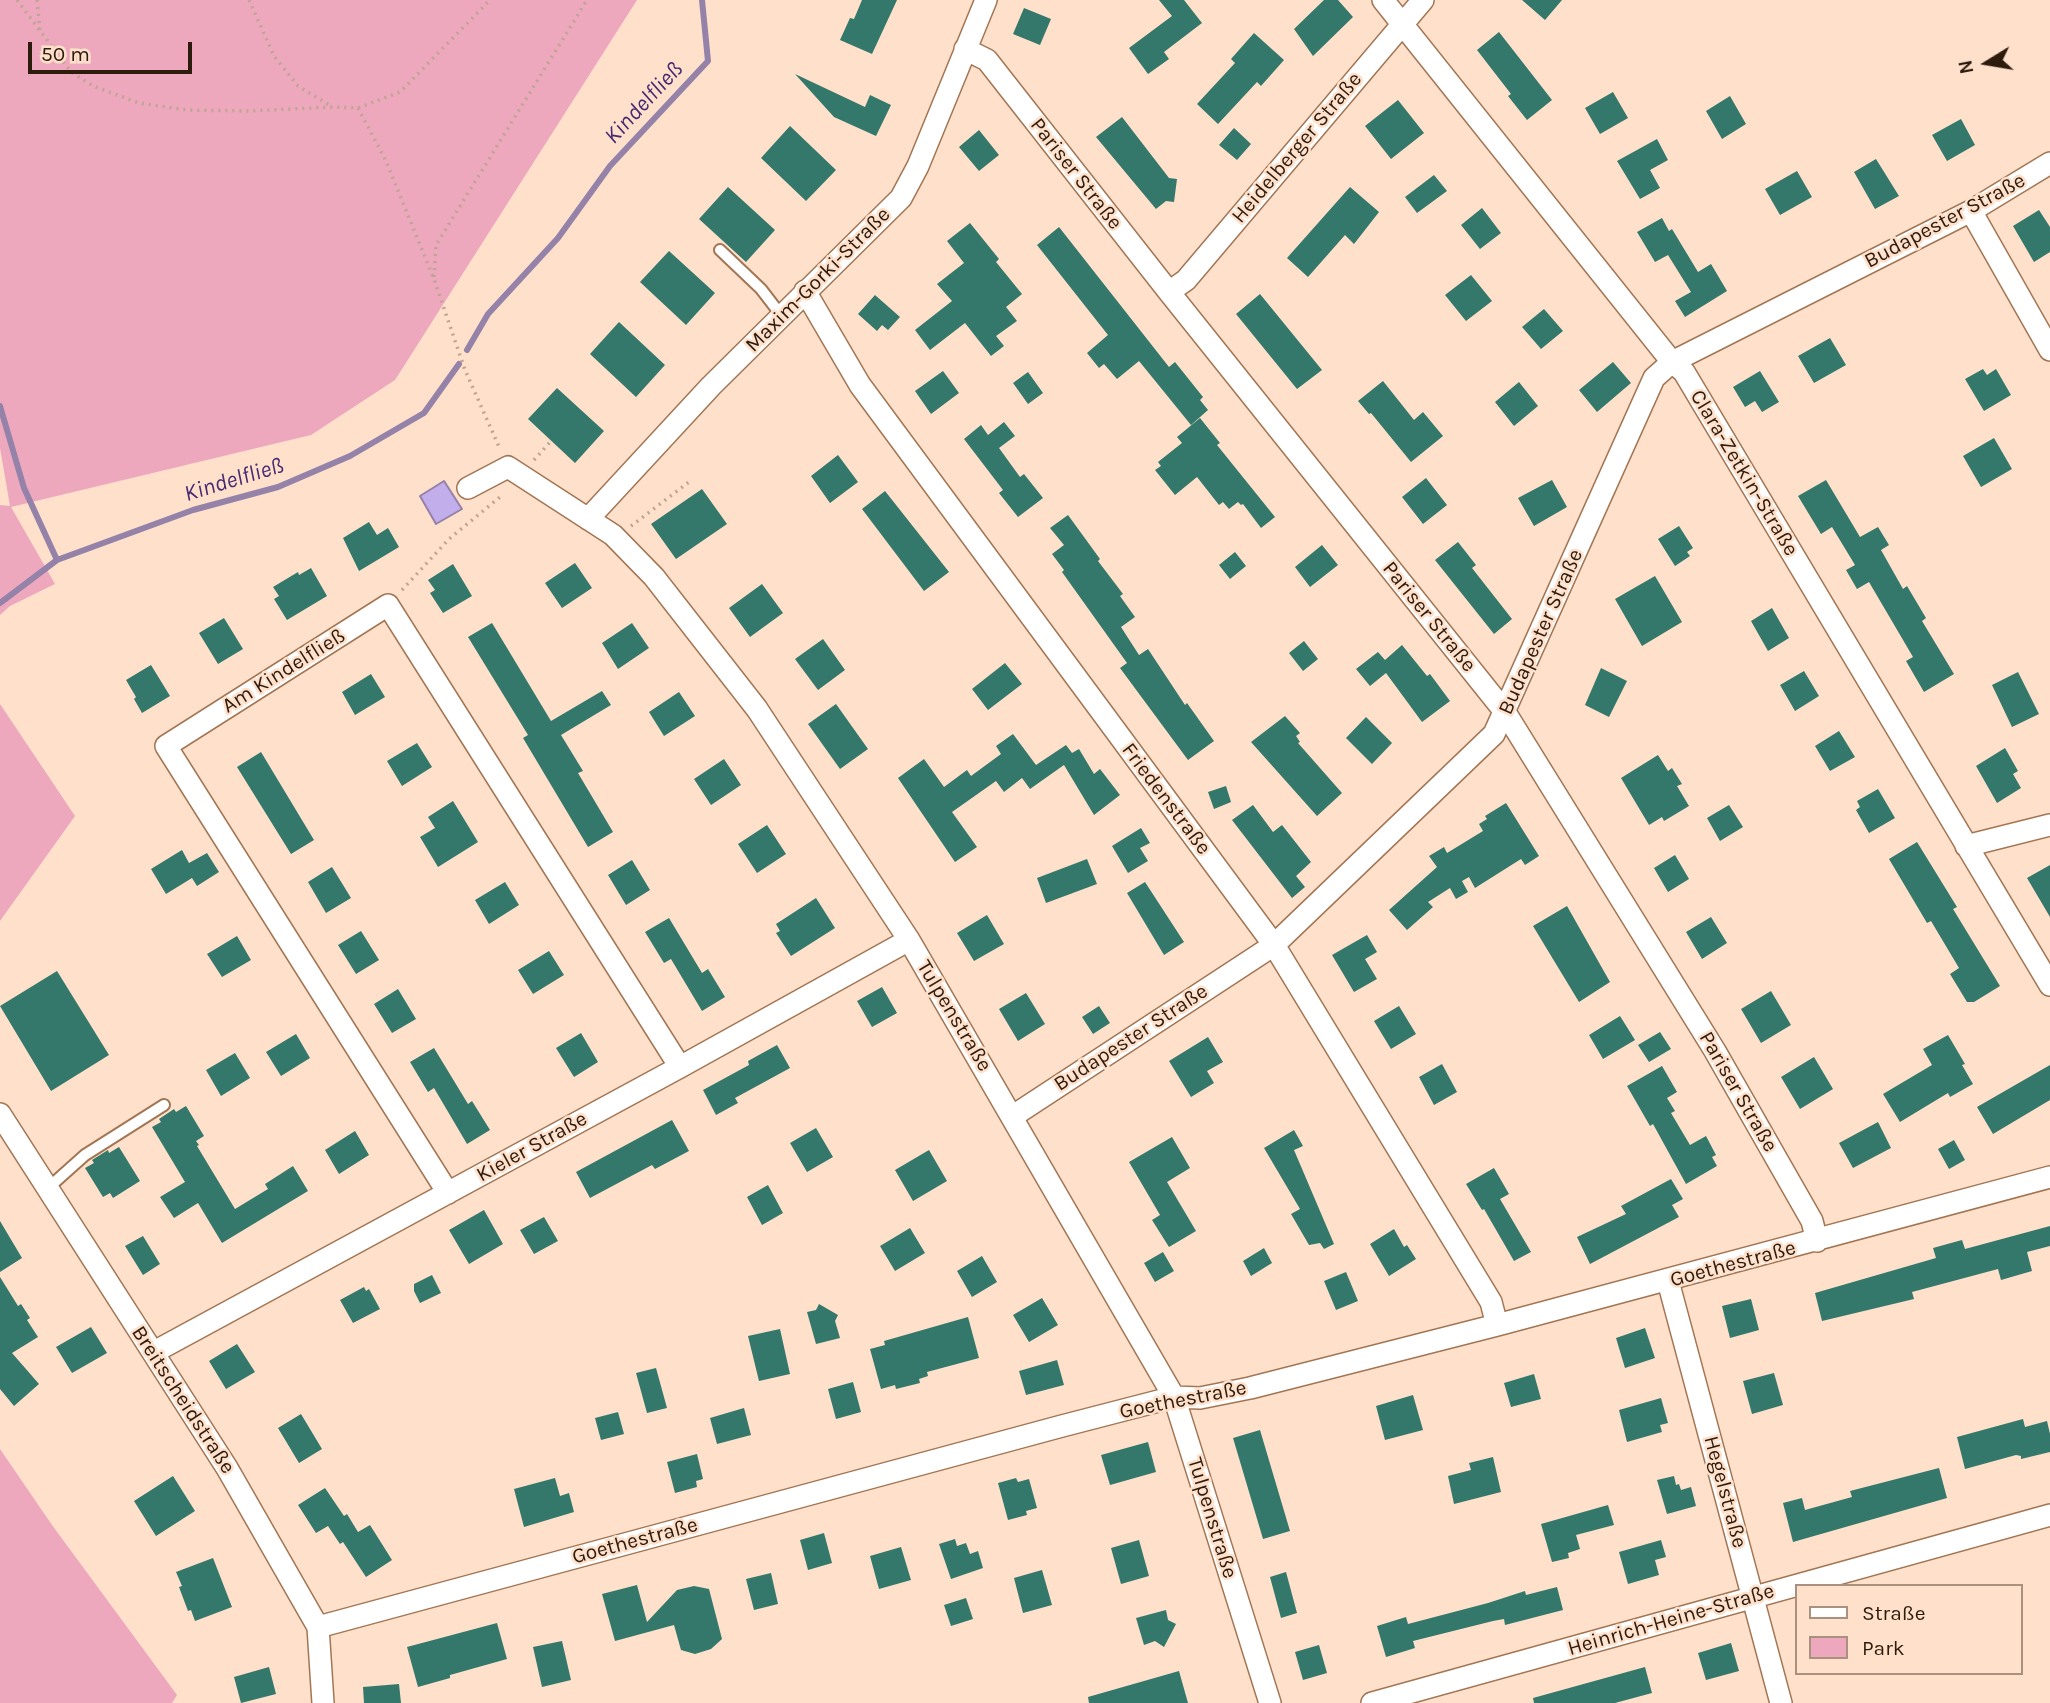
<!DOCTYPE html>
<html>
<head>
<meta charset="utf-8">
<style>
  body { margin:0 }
  #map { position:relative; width:2050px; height:1703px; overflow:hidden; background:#fee0cb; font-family:Karla,sans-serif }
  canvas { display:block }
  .legend { position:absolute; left:1795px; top:1584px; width:228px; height:91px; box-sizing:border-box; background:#fee0cb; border:2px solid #aa917f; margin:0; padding:9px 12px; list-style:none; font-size:21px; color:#2d1b0d }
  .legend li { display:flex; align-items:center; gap:14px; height:35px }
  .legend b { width:35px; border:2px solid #aa917f }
  .north { position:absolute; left:1952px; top:28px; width:70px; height:70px; -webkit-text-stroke:5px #fee0cb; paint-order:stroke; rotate:259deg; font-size:19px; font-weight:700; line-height:28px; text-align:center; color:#2d1b0d }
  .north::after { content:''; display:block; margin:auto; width:24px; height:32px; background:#2d1b0d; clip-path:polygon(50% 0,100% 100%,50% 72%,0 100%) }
  .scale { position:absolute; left:28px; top:42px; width:164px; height:32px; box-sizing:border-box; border:4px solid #2d1b0d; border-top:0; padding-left:9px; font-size:21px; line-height:24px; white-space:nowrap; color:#2d1b0d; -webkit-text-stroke:5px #fee0cb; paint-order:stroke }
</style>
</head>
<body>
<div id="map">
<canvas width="2050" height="1703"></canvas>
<ul class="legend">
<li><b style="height:9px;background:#fff"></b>Straße</li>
<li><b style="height:19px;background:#eea8be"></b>Park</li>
</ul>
<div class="north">N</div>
<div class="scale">50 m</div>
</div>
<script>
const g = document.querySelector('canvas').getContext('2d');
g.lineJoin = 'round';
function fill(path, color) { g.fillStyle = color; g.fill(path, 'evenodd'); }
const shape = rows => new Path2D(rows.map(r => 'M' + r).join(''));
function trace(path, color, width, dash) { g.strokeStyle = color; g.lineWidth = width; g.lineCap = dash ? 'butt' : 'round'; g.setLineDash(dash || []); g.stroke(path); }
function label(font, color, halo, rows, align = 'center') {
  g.font = font + ' Karla,sans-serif'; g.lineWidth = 5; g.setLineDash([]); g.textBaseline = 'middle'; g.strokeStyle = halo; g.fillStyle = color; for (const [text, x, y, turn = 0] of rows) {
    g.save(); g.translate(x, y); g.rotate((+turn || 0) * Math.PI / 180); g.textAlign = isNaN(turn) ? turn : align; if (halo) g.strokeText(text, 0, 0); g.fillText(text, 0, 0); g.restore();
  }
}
fill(shape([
  [0,0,637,0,395,380,311,435,11,507,55,584,10,606,0,615,0,505,10,506,0,448],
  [0,704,75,816,0,921],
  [0,1449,52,1525,177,1695,172,1703,0,1703]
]), '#eea8be');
const water = shape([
  [444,481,462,509,436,524,420,496,444,481]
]);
fill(water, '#c1aeeb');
trace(water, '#9582a8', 2);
trace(shape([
  [467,350,488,314,558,238,610,166,708,61,702,0],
  [0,406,24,488,57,560],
  [0,603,57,560,193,510,278,487,350,456,424,413,459,364]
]), '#9582a8', 6);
fill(shape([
  [862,0,897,0,872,54,840,40,850,18,854,19],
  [1159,0,1184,0,1202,23,1164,52,1169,59,1148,74,1129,48,1172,16],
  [1324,0,1338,0,1353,17,1313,56,1294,29],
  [1522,0,1562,0,1545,20],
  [1024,8,1051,19,1040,45,1013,34],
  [1499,32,1552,100,1527,120,1508,96,1511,94,1477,50],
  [1254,33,1284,60,1261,86,1257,82,1218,124,1197,104,1235,63,1231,59],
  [795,74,865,107,870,95,891,105,876,136,834,117],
  [1613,92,1628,118,1600,134,1585,108],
  [1730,96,1746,124,1722,139,1706,111],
  [1398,100,1424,133,1391,159,1365,126],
  [1122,117,1169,178,1177,179,1174,202,1166,201,1156,209,1096,137],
  [1961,119,1975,145,1947,161,1932,135],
  [790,126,836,170,806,201,761,158],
  [1234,128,1251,144,1237,160,1219,145],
  [979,130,999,155,979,171,959,147],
  [1657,139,1668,160,1650,170,1660,188,1640,199,1617,161],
  [1876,159,1899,196,1875,209,1854,172],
  [1797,171,1812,197,1780,215,1765,189],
  [1434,175,1447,191,1417,213,1405,197],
  [728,187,775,230,746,262,699,219],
  [1350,187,1379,212,1354,244,1345,235,1308,277,1287,258],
  [1482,208,1501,233,1480,249,1461,225],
  [2039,210,2050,227,2050,252,2034,262,2013,226],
  [1662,218,1669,231,1672,229,1698,272,1711,264,1727,291,1685,317,1675,301,1691,292,1668,255,1655,262,1637,232],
  [970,223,999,259,996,262,1022,294,1006,307,1017,321,996,336,1004,346,991,356,965,323,930,350,915,330,952,301,937,284,964,263,947,241],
  [1059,227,1169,367,1175,362,1203,397,1200,400,1208,410,1191,425,1139,361,1117,379,1104,364,1099,368,1087,353,1108,335,1037,245],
  [669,251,715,293,686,325,640,282],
  [1471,275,1492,301,1466,321,1445,295],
  [1260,294,1322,370,1297,389,1236,314],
  [875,295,900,317,888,330,882,325,877,331,858,314],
  [1544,309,1563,331,1541,349,1522,327],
  [619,322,665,365,636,397,590,354],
  [1830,338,1846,365,1814,383,1798,356],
  [1613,362,1631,383,1597,412,1579,390],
  [1983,369,1987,375,1996,369,2011,395,1984,411,1965,379],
  [943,371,959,393,931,414,915,391],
  [1760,371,1779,402,1762,412,1755,401,1745,407,1733,387],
  [1028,372,1043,393,1028,404,1013,383],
  [1383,381,1414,420,1423,412,1443,436,1411,462,1371,413,1369,414,1358,401],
  [1519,382,1538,406,1514,426,1495,402],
  [557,388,604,431,575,463,528,419],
  [1200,418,1220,443,1217,445,1275,517,1261,528,1243,504,1241,505,1238,502,1229,509,1223,502,1219,505,1197,477,1175,495,1155,470,1161,466,1158,462,1182,443,1177,437],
  [1004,422,1015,436,999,448,1020,477,1024,474,1043,498,1018,517,999,493,1003,490,964,439,981,425,988,435],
  [1994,438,2012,469,1981,487,1963,456],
  [838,455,858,482,830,503,811,476],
  [1426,478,1447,505,1423,524,1402,497],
  [1552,480,1567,507,1534,526,1518,498],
  [1826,480,1860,537,1878,527,1889,545,1881,550,1903,589,1907,586,1926,618,1922,621,1954,674,1924,692,1906,661,1913,657,1869,582,1857,589,1846,570,1855,565,1832,527,1821,534,1798,496],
  [702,489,727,524,676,559,651,524],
  [885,491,949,572,924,591,862,509],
  [1068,515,1100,559,1098,561,1123,594,1120,596,1135,617,1121,627,1139,655,1148,649,1185,705,1187,703,1214,741,1188,760,1120,668,1127,663,1062,572,1064,570,1052,554,1064,545,1050,528],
  [369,522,377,535,388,528,399,547,359,571,343,538],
  [1679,526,1693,548,1687,552,1690,556,1675,566,1658,539],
  [1458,542,1476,565,1472,568,1512,619,1494,634,1435,560],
  [1322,545,1338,565,1310,587,1295,567],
  [1235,552,1246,566,1230,579,1219,565],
  [575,563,592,588,562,608,545,583],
  [453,564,472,596,443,613,430,593,435,590,428,580],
  [311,568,327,596,287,620,274,599,279,596,273,587,298,572,299,575],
  [1655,576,1682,622,1642,646,1615,599],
  [762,584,783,613,750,637,729,608],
  [1772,608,1789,638,1768,651,1751,621],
  [224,618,243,649,218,664,199,633],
  [492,623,551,721,602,691,611,705,561,735,583,771,578,773,613,832,588,847,523,738,528,735,468,637],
  [632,623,649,648,618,669,602,643],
  [823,639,845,670,818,690,795,659],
  [1304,641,1318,659,1303,671,1289,653],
  [1402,645,1427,676,1430,674,1450,701,1422,722,1386,673,1370,686,1356,669,1378,652,1385,660],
  [1005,663,1022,684,988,710,972,689],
  [151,665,170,696,142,713,134,699,136,697,126,680],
  [1601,668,1627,681,1609,717,1585,705],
  [1804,671,1819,696,1795,711,1780,685],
  [2018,672,2039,714,2012,727,1992,685],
  [371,674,385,697,355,715,342,692],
  [679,692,695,716,664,736,649,712],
  [836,704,868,749,840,769,808,724],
  [1285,716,1300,733,1296,736,1300,742,1298,743,1342,793,1317,816,1251,742],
  [1366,717,1392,743,1372,764,1346,738],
  [1839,731,1855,757,1830,771,1815,746],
  [1013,734,1036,765,1066,745,1072,753,1079,749,1094,774,1100,769,1120,795,1094,815,1064,765,1030,789,1022,778,1004,792,996,781,952,812,977,847,955,862,898,778,924,759,944,787,967,770,971,776,1001,754,996,746],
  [417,743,432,767,402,786,387,761],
  [2005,748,2018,771,2013,774,2021,788,1997,803,1976,766],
  [261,752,314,840,291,854,237,767],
  [1658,755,1668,771,1672,768,1682,784,1677,786,1689,806,1664,821,1662,817,1649,825,1621,778],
  [724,759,741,785,711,805,694,779],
  [1226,786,1231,802,1214,809,1208,792],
  [1878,789,1895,818,1869,833,1856,810,1860,807,1857,801],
  [453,801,478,842,438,867,420,837,435,828,428,817],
  [1506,803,1539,856,1525,865,1521,859,1475,888,1469,877,1462,881,1468,892,1456,899,1450,888,1428,902,1433,907,1407,930,1389,910,1437,867,1429,856,1444,847,1447,853,1483,831,1479,824,1487,819,1485,816],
  [1253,805,1273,832,1282,825,1311,862,1296,876,1305,887,1292,898,1232,820],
  [1729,805,1743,827,1720,841,1707,818],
  [767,825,786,854,757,873,738,844],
  [1141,828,1150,843,1140,848,1148,861,1128,873,1112,846],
  [1917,842,1957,907,1953,909,2000,986,1974,1002,1967,1002,1950,974,1959,968,1931,921,1927,923,1889,859],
  [182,850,189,863,207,853,219,872,197,886,192,878,166,894,151,869],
  [1675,855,1689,879,1668,892,1654,868],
  [1087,859,1097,884,1046,903,1037,878],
  [632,860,650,890,626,905,608,875],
  [2050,865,2050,917,2027,878],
  [332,867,351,898,326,913,308,882],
  [505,882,519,905,489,924,475,900],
  [1145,882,1184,942,1164,955,1127,893],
  [816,898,835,928,791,956,776,933,780,931,776,924],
  [1567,906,1610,982,1579,1002,1533,926],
  [987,915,1004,944,974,961,957,933],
  [1711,917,1727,943,1702,959,1686,932],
  [669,918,702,973,708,969,725,997,702,1011,671,959,664,963,645,932],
  [361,931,379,960,356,974,338,945],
  [1367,935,1377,952,1365,959,1377,979,1354,992,1332,955],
  [237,936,251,960,222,977,207,954],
  [549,951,564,975,533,994,518,970],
  [57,971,109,1055,51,1091,0,1006],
  [882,987,897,1013,872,1027,857,1001],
  [398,989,416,1019,392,1033,374,1004],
  [1771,991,1791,1025,1761,1043,1741,1009],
  [1026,993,1045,1024,1018,1041,999,1009],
  [1099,1006,1110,1023,1093,1034,1082,1017],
  [1399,1006,1416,1034,1391,1049,1374,1021],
  [1620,1016,1635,1040,1603,1059,1589,1035],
  [1660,1032,1671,1049,1649,1062,1638,1045],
  [581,1033,598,1062,574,1077,556,1048],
  [296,1034,310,1058,281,1076,266,1052],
  [1948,1035,1965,1064,1962,1065,1973,1084,1950,1097,1948,1093,1900,1122,1883,1094,1932,1065,1923,1049],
  [1208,1037,1223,1062,1207,1071,1214,1083,1191,1097,1169,1061],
  [777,1045,790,1068,735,1098,738,1103,716,1115,703,1090,749,1065,748,1061],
  [434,1048,468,1104,472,1101,490,1130,467,1144,434,1088,428,1092,410,1062],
  [235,1053,250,1078,221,1096,206,1070],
  [1814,1057,1833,1089,1800,1109,1781,1077],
  [1442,1064,1457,1092,1434,1105,1419,1077],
  [2050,1065,2050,1100,1993,1134,1977,1107],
  [1662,1066,1677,1092,1667,1098,1675,1111,1671,1113,1690,1145,1706,1136,1716,1155,1712,1157,1717,1166,1686,1184,1653,1124,1650,1126,1627,1086],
  [186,1106,204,1136,196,1141,199,1145,197,1146,235,1209,268,1189,265,1184,293,1166,308,1191,222,1243,198,1203,174,1218,160,1197,185,1182,152,1127,161,1122,159,1119,174,1109,176,1112],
  [672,1120,689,1151,655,1169,652,1165,590,1198,576,1172],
  [1878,1122,1891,1148,1853,1168,1839,1143],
  [816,1128,833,1157,807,1172,790,1143],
  [1294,1130,1303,1146,1294,1150,1334,1244,1324,1249,1320,1243,1309,1245,1291,1214,1300,1209,1264,1148],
  [355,1131,369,1155,339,1174,325,1150],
  [1172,1137,1190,1168,1167,1182,1196,1231,1169,1247,1152,1220,1160,1215,1129,1162],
  [1954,1140,1965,1160,1949,1169,1938,1149],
  [119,1147,140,1181,113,1198,110,1193,103,1197,85,1168,94,1163,92,1160,108,1150,109,1153],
  [929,1150,947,1181,913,1201,895,1170],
  [1494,1168,1509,1194,1500,1199,1531,1252,1514,1261,1484,1209,1482,1210,1466,1184],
  [1671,1179,1683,1199,1672,1205,1679,1217,1590,1264,1577,1237,1626,1214,1621,1206],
  [768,1185,783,1213,762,1225,747,1197],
  [484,1210,503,1244,469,1264,449,1230],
  [544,1217,558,1241,534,1254,520,1230],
  [0,1221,22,1258,0,1272],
  [2050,1226,2050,1246,2027,1252,2032,1271,2001,1280,1998,1269,1912,1292,1914,1299,1822,1321,1815,1293,1936,1258,1933,1248,1962,1240,1965,1249],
  [910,1228,925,1253,895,1271,880,1246],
  [1394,1229,1404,1247,1407,1245,1416,1259,1389,1276,1370,1244],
  [143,1236,160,1264,143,1275,125,1246],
  [1264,1248,1272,1263,1251,1276,1243,1261],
  [1163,1252,1174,1271,1155,1282,1144,1263],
  [982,1256,997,1282,972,1297,957,1271],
  [1346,1272,1358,1301,1336,1310,1324,1281],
  [432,1275,441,1293,420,1303,414,1291,414,1284],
  [0,1277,18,1306,21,1304,30,1318,27,1320,38,1337,12,1353,39,1384,14,1406,0,1389],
  [364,1287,366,1291,369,1289,380,1309,353,1323,340,1300],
  [1042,1298,1058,1325,1029,1342,1013,1315],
  [1751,1299,1759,1330,1730,1338,1722,1306],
  [819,1304,838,1315,835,1321,840,1338,816,1344,807,1312,816,1310],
  [968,1317,979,1358,927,1372,928,1376,919,1379,920,1383,896,1389,895,1385,881,1389,870,1349,885,1345,884,1341],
  [91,1327,107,1353,72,1373,56,1347],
  [1645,1328,1655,1358,1625,1368,1616,1338],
  [780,1329,790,1374,759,1381,748,1336],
  [237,1344,255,1372,226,1389,209,1361],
  [1057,1360,1064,1385,1026,1395,1019,1371],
  [656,1368,667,1408,647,1413,636,1373],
  [1774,1373,1783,1405,1752,1414,1743,1381],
  [1534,1374,1541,1399,1511,1407,1504,1383],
  [853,1382,861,1412,836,1419,828,1389],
  [1413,1395,1423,1430,1385,1440,1376,1406],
  [1661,1398,1668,1423,1660,1425,1662,1432,1627,1442,1619,1410],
  [744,1408,751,1435,717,1444,710,1418],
  [618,1412,624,1434,601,1440,595,1418],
  [301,1414,322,1449,299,1463,278,1428],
  [2023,1419,2025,1427,2047,1421,2050,1434,2050,1452,2021,1459,2021,1456,2016,1455,1965,1469,1957,1437],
  [1260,1430,1290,1531,1263,1539,1233,1438],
  [1148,1442,1156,1472,1110,1485,1101,1455],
  [697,1454,703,1479,696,1481,697,1487,675,1493,667,1462],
  [1493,1457,1501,1492,1454,1504,1448,1476,1471,1470,1469,1463],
  [1939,1468,1947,1498,1793,1542,1783,1503,1802,1498,1805,1510,1852,1497,1850,1491],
  [173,1476,195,1511,156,1536,134,1501],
  [1674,1476,1676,1485,1679,1484,1681,1490,1691,1487,1696,1506,1667,1514,1657,1480],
  [555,1478,560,1496,569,1493,574,1512,524,1527,514,1489],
  [1016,1478,1018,1482,1029,1479,1037,1508,1026,1511,1027,1515,1008,1520,998,1483],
  [325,1488,344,1516,347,1514,358,1532,370,1525,392,1560,366,1577,343,1542,340,1544,328,1526,316,1533,298,1505],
  [1608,1505,1614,1525,1576,1535,1580,1549,1568,1553,1569,1558,1552,1562,1541,1524],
  [824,1533,832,1563,808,1570,800,1540],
  [955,1539,957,1546,966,1543,970,1554,978,1551,983,1568,951,1579,939,1544],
  [1139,1540,1149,1576,1121,1584,1111,1548],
  [1661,1540,1666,1557,1655,1560,1659,1575,1628,1584,1619,1552],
  [901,1547,911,1580,879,1589,870,1556],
  [213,1558,232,1607,195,1621,191,1610,188,1611,179,1587,182,1586,176,1572],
  [1042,1570,1052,1605,1023,1613,1014,1578],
  [1286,1572,1297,1613,1281,1618,1270,1577],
  [771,1573,778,1604,754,1610,746,1579],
  [637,1585,647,1622,677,1590,694,1586,709,1589,722,1639,711,1649,695,1654,681,1650,674,1625,615,1641,602,1594],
  [1557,1587,1563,1610,1505,1625,1504,1619,1493,1621,1413,1641,1415,1648,1386,1657,1377,1626,1406,1617,1408,1624,1488,1603,1525,1591,1526,1595],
  [966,1598,973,1619,951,1626,944,1605],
  [1166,1610,1168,1620,1176,1624,1164,1647,1155,1641,1144,1645,1136,1618],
  [497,1623,507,1659,450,1675,450,1678,418,1687,407,1647],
  [562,1641,571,1680,542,1687,533,1647],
  [1731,1643,1739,1671,1706,1680,1698,1653],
  [1319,1645,1327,1673,1303,1680,1295,1652],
  [269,1667,276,1694,241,1703,234,1677],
  [1645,1667,1652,1693,1615,1703,1534,1703,1533,1698],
  [1179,1671,1188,1703,1089,1703,1088,1697],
  [399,1684,401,1703,364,1703,363,1687]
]), '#33786a');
const lane = shape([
  [720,250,761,289,781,315],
  [47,1189,85,1155,164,1105]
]);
const street = shape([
  [1383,0,1672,362,1684,372,2050,985],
  [965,49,987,60,1169,292,1505,712,1715,1051,1812,1221,1817,1241],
  [1971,211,2050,350],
  [805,291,860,385,1274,945,1491,1302,1497,1325],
  [1169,292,1186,280,1423,0],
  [468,488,508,467,613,535,654,577,757,709,909,940,1174,1397,1270,1703],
  [588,519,711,386,901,198,918,166,986,0],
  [1966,846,2050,825],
  [0,1114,227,1468,318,1627,323,1703],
  [1013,1116,1274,945,1494,734,1654,378,1672,362,1971,211,2050,163],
  [448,1193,166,746,388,605,680,1067],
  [1668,1281,1781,1703],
  [154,1352,680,1067,909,940],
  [318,1627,1062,1426,1174,1397,1200,1398,1250,1388,1497,1325,2050,1177],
  [1372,1703,2050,1515]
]);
trace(lane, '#a27654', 14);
trace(street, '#a27654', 24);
trace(shape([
  [17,0,71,72,93,86,139,103,187,110,249,111,333,107,358,108,400,92,490,0],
  [37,0,40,31],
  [249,0,274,56,298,86,331,106],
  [358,108,386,161,434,279,465,370,500,449],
  [434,277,436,245,587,0],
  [534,460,551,441],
  [631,526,689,482],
  [402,590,449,539,500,497]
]), '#bea491', 3.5, [2, 5]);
trace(lane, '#fff', 10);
trace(street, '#fff', 21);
label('21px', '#2d1b0d', '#fee0cb', [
  ["Heidelberger Straße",1297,148,-50],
  ["Pariser Straße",1076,174,52],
  ["Budapester Straße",1945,221,-28],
  ["Maxim-Gorki-Straße",818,280,-45],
  ["Clara-Zetkin-Straße",1744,473,59],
  ["Pariser Straße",1429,617,51],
  ["Budapester Straße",1541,632,-66],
  ["Am Kindelfließ",284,671,-32],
  ["Friedenstraße",1166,799,53],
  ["Tulpenstraße",954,1016,59],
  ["Budapester Straße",1131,1038,-33],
  ["Pariser Straße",1738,1092,60],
  ["Kieler Straße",532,1147,-29],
  ["Goethestraße",1733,1264,-15],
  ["Breitscheidstraße",183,1400,57],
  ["Goethestraße",1183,1400,-11],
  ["Hegelstraße",1725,1492,75],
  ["Tulpenstraße",1212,1518,73],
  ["Goethestraße",635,1541,-15],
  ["Heinrich-Heine-Straße",1671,1620,-16]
]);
label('italic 23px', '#462a72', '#fee0cb', [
  ["Kindelfließ",644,103,-47],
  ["Kindelfließ",234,480,-17]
]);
</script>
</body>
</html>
